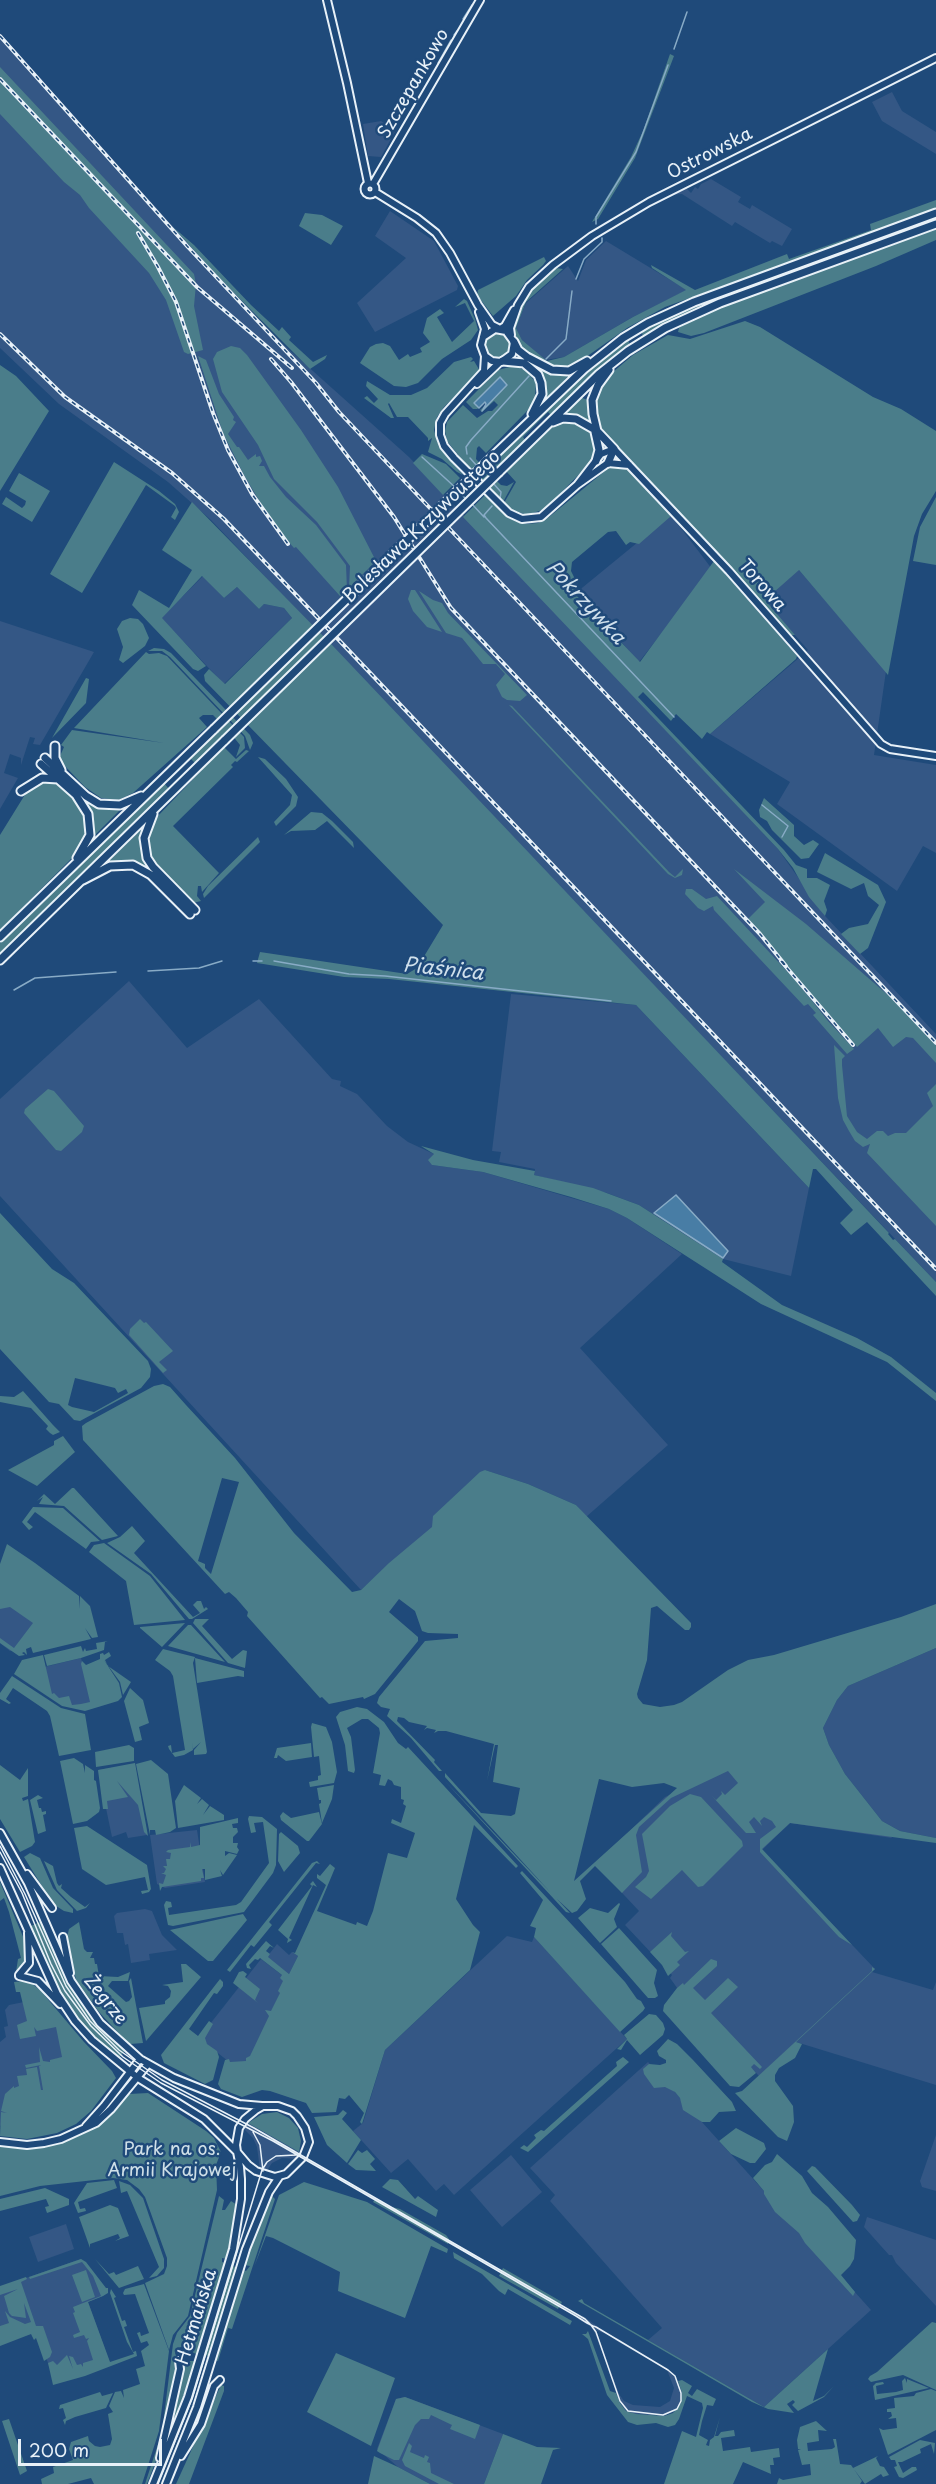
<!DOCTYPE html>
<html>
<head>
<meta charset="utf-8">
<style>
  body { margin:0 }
  #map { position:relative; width:936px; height:2484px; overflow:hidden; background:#1f4a7a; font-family:"Playpen Sans",sans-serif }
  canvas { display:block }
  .scale { position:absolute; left:18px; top:2439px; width:144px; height:27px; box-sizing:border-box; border:3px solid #e8f1f8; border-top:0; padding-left:8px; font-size:18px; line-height:21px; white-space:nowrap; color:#e8f1f8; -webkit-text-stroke:4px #1f4a7a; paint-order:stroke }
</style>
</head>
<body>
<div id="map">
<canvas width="936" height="2484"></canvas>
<div class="scale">200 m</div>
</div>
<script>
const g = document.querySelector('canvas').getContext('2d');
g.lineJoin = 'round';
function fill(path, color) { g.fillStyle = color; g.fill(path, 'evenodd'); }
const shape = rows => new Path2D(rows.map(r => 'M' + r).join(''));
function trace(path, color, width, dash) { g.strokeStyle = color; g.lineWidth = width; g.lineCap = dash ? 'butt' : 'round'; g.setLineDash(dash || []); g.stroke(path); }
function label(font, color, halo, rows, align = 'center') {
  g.font = font + ' "Playpen Sans",sans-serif'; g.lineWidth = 5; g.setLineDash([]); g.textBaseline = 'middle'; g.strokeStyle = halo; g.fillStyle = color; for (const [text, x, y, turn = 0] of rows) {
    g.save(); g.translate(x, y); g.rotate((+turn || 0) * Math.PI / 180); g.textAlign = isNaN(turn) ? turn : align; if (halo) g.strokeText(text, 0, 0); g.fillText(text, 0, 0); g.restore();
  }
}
fill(shape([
  [0,33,218,277,285,346,409,457,778,849,826,917,936,1034,936,1282,211,520,168,482,59,404,0,348],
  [892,92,902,111,936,132,936,154,882,121,872,102],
  [381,121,396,130,381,157,368,156,363,124],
  [711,179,741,197,738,202,750,209,752,205,792,229,782,246,772,241,770,243,735,222,732,226,682,194,669,195,687,186,687,189,691,193,695,187,698,189,701,184],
  [390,211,434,241,458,286,457,290,375,332,357,303,406,258,375,236],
  [606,241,687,290,633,317,564,357,545,360,522,340,516,328,526,303,568,266,578,281,586,260],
  [662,381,799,570,886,671,874,755,936,765,936,853,923,846,897,891,777,804,790,782,710,734,808,650,764,600],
  [671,515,712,569,639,662,577,592],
  [203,576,224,598,237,587,259,609,264,604,284,608,292,618,224,684,161,618],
  [0,621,94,652,40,745,33,744,35,738,30,737,21,765,21,758,10,754,4,773,18,778,0,809],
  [129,981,187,1048,259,999,332,1079,341,1081,340,1086,357,1094,387,1126,408,1142,434,1154,432,1165,483,1172,609,1209,627,1218,682,1254,580,1348,668,1445,586,1517,576,1505,528,1484,485,1470,434,1527,389,1564,361,1590,0,1196,0,1099],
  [511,994,636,1005,809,1188,791,1276,723,1259,639,1205,607,1193,534,1175,535,1169,499,1162,501,1152,492,1151],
  [0,1588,48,1620,28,1647,10,1651,0,1643],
  [936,1648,936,1838,900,1831,882,1821,845,1774,829,1745,823,1728,837,1700,848,1686],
  [81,1658,91,1697,90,1704,77,1707,66,1705,51,1695,44,1667],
  [829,1755,892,1838,790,1823,762,1850,875,1969,872,1972,933,1990,936,1982,936,2085,796,2042,759,2076,680,1992,670,1978,672,1975,625,1925,639,1911,595,1864,665,1797,730,1766],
  [135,1764,147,1835,128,1838,126,1832,112,1837,98,1770],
  [197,1830,205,1882,165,1888,157,1884,150,1835],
  [145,1909,152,1911,162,1935,177,1950,149,1954,150,1960,131,1963,128,1944,125,1945,123,1933,117,1933,114,1916,117,1913],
  [507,1936,532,1942,534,1937,627,2039,454,2195,444,2184,436,2191,408,2159,391,2173,353,2131,363,2123,385,2050],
  [277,1944,289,1955,292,1952,298,1956,289,1974,267,1957],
  [261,1959,287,1979,243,2073,199,2038],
  [24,2002,97,2057,0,2126,0,2042,6,2037,4,2027,8,2026,5,2010,9,2005],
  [648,2062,871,2310,764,2407,648,2340,662,2328,550,2201,555,2195,530,2168],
  [246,2122,301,2153,298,2159,282,2158,272,2163,266,2172,260,2170,257,2147,253,2138,243,2128],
  [936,2135,936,2191,922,2187,920,2181],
  [511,2155,542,2192,502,2227,470,2190],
  [867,2217,936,2240,936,2306,896,2263,892,2255,889,2255,864,2227],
  [66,2224,74,2249,38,2262,29,2237],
  [81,2259,107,2290,103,2296,88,2302,110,2363,54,2380,37,2332,0,2344,0,2287],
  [583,2316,604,2331,603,2333,596,2330,619,2394,624,2401,633,2405,660,2407,670,2401,674,2388,667,2370,615,2340,617,2338,674,2374,682,2396,677,2410,664,2416,632,2414,624,2409,594,2331,590,2326,578,2319],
  [405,2397,503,2434,484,2484,430,2484,398,2467,377,2449,396,2399]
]), '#345785');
fill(shape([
  [670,54,674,56,635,158,598,219,592,222,631,157,643,131],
  [0,67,194,274,196,284,194,306,203,350,188,354,184,352,166,300,149,273,89,208,80,195,64,182,0,114],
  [936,200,936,209,665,307,627,328,572,367,559,368,547,366,521,349,514,333,514,324,531,290,556,268,563,269,526,302,516,328,522,340,547,361,564,357,633,317,686,290,652,268,651,265,695,290,787,254,789,259,871,230,870,224],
  [305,213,322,215,343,226,331,245,299,226],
  [936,216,936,221,720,300,683,315,644,337,642,334,644,329,692,306],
  [173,227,194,245,251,305,279,331,282,327,291,337,289,340,313,362,327,355,325,359,310,369,218,277],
  [936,229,936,240,876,266,704,333,691,336,678,332,679,328,685,324,727,305],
  [544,257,546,261,543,265,527,280,516,296,493,316,477,295,478,290],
  [464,299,467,301,475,319,478,330,471,340,442,359,418,383,406,387,394,386,360,363,370,347,376,344,383,343,390,346,399,360,408,354,410,357,422,352,420,348,430,342,423,333,427,318,440,309,444,313,437,317,452,342,474,321,465,303,455,307],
  [745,321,760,327,873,397,901,409,936,431,936,491,922,514,914,536,888,675,799,570,765,600,795,635,789,635,698,533,605,435,600,426,595,408,600,388,613,372,633,355,668,335,690,339],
  '486 345a12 12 0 1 1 24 0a12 12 0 1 1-24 0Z',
  [628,339,630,346,590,378,552,416,548,412,523,437,525,440,521,446,490,474,501,485,507,486,514,482,503,502,483,482,480,476,463,461,447,441,445,431,447,422,463,405,477,418,488,411,492,411,498,405,494,401,482,412,480,410,507,385,500,377,474,403,479,408,477,409,473,409,466,402,498,370,513,366,526,370,536,383,535,397,528,410,486,453,479,446,477,448,476,459,486,470,575,381],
  [231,346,240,348,247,355,301,430,338,487,376,561,349,588,350,566,317,522,274,479,258,445,222,392,213,359,217,352],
  [198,356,206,360,219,394,234,417,233,420,236,422,228,434,237,447,239,447,248,460,256,454,256,457,260,456,262,461,259,466,264,466,270,477,286,497,316,525,346,565,347,590,340,596,296,547,294,548,286,539,263,507,244,475,223,433],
  [471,357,473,359,470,362,474,361,480,371,444,407,437,417,434,430,439,447,463,475,457,472,442,459,428,452,432,438,428,441,428,438,408,417,397,417,389,403,388,404,394,418,391,418,364,398,367,396,374,403,378,399,366,386,367,381,390,395,411,395,427,388,454,362],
  [0,365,16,376,49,411,0,491],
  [534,365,551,373,569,375,543,404,545,391,541,374],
  [580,397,590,401,593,425,564,416],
  [571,420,592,431,597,445,595,458,545,509,527,515,513,510,504,503,516,482,506,471,557,422],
  [422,454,446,464,460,478,443,495,413,463],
  [114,462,159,491,175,504,179,512,175,520,171,517,176,508,175,506,146,485,82,593,50,574],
  [611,466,628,469,670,512,670,517,639,544,630,542,626,545,616,531,608,532,572,562,571,571,579,587,574,593,640,662,714,561,797,656,796,659,710,734,707,732,702,739,676,714,671,721,643,692,638,697,784,850,796,865,807,869,807,878,817,878,830,885,824,901,827,910,825,916,809,897,793,868,778,849,463,517,485,495,507,517,515,521,527,524,538,523,549,517],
  [19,473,50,491,32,522,2,504,6,497,22,508,25,505,26,501,9,491],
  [936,497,936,565,913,561,920,527],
  [192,502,333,646,889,1233,888,1234,893,1240,895,1239,936,1282,936,1296,867,1222,851,1235,840,1223,853,1210,816,1169,813,1169,809,1188,636,1005,389,979,344,977,257,963,260,952,407,974,417,968,443,925,205,681,204,675,209,669,225,684,292,618,284,608,264,604,259,609,237,587,224,598,202,576,162,618,206,666,198,671,193,669,132,605,139,590,169,608,192,570,162,550],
  [411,590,415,590,442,632,427,627,413,611,408,599],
  [419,591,433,600,442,603,448,613,527,695,520,701,507,700,502,697,496,685,505,674,496,664,483,664,462,638,446,633],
  [130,618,138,619,143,624,149,638,145,646,123,663,119,660,123,647,117,629,122,621],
  [154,648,164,649,171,653,250,735,253,743,250,750,245,736,170,657,162,651,148,651],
  [146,652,149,654,159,653,167,656,244,737,245,748,236,757,240,745,228,730,195,763,189,757,224,726,213,715,203,715,199,718,207,727,133,793,118,800,101,798,85,787,62,763,60,756,64,747,61,745,72,730,164,743,74,728],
  [86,678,89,679,86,703,52,738],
  [509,705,512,706,669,872,675,877,683,869,682,875,675,878,668,874],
  [224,747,236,759,246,750,249,751,237,762,235,761,231,765,233,767,173,826,219,873,202,892,201,886,198,886,197,896,201,901,193,903,150,859,146,840,155,819],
  [258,757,265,759,286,779,298,797,296,806,276,826,274,822,290,805,292,795],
  [55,770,96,806,121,809,93,837,92,820],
  [43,780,54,781,61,785,78,802,88,821,86,838,77,853,0,930,0,835,26,793],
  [164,783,169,789,0,955,0,943],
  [764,798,794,825,794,836,804,845,813,840,819,844,809,858,801,859,772,830,767,821,760,817,759,810],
  [311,812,322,813,332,821,353,842,354,848,327,821,315,830,291,831,284,835],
  [143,828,142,845,146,861,189,907,145,868,128,861,109,861],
  [258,837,260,842,204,898,203,894,208,886],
  [825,853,878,885,886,902,868,948,860,954,841,934,849,928,868,924,879,905,868,896,864,883,851,889,817,872],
  [734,869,806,924,889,996,936,1045,936,1063,913,1038,906,1037,893,1047,878,1028,857,1047,747,920,765,902],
  [686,889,692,889,706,899,717,896,797,982,828,1021,854,1049,847,1054,813,1015,816,1013,808,1004,804,1006,773,973,714,910,713,906,704,911,698,908,685,894],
  [834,1045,845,1056,842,1059,842,1065,847,1116,857,1132,867,1139,877,1131,883,1131,888,1136,895,1133,906,1133,933,1106,927,1093,936,1084,936,1226,867,1153,870,1144,863,1147,855,1141,849,1131,843,1120,838,1098],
  [48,1089,54,1091,84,1126,82,1132,61,1151,56,1150,24,1113,25,1109],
  [421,1146,473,1160,535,1171,534,1175,593,1188,639,1205,723,1259,722,1262,782,1305,857,1338,891,1357,936,1393,936,1401,887,1362,761,1304,627,1218,609,1209,571,1197,483,1172,432,1165,428,1160,434,1154],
  [0,1213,52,1269,74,1283,148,1361,151,1369,150,1377,141,1388,80,1421,74,1420,59,1404,49,1402,0,1349],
  [75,1378,115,1388,118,1393,126,1389,128,1393,94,1412,72,1407,68,1405],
  [140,1319,144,1323,146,1322,173,1351,159,1362,167,1370,163,1373,129,1335,130,1329],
  [163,1384,170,1387,186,1405,235,1458,294,1533,352,1592,361,1590,389,1563,432,1527,433,1516,480,1472,485,1470,528,1484,576,1505,691,1623,691,1627,689,1630,685,1630,657,1606,651,1608,647,1660,637,1694,638,1698,643,1704,660,1707,674,1705,682,1702,728,1670,748,1660,774,1655,901,1617,936,1604,936,1648,848,1686,837,1700,823,1728,829,1745,845,1774,882,1821,900,1831,936,1838,936,1843,790,1823,762,1849,852,1945,839,1937,760,1852,760,1839,776,1827,772,1821,764,1817,760,1821,762,1826,754,1817,749,1822,756,1833,746,1833,711,1795,716,1800,722,1794,721,1791,725,1795,738,1783,728,1771,671,1798,639,1827,636,1835,642,1872,622,1893,595,1866,580,1881,586,1899,577,1911,572,1913,557,1899,570,1913,566,1912,443,1779,551,1893,445,1777,445,1773,481,1813,511,1816,515,1814,520,1788,493,1782,498,1745,495,1745,487,1781,494,1744,446,1731,438,1731,434,1733,436,1730,427,1728,424,1730,427,1726,409,1722,404,1718,398,1717,397,1721,435,1760,434,1762,442,1771,439,1771,411,1738,387,1716,390,1709,381,1707,377,1703,379,1697,425,1641,458,1638,458,1634,428,1633,422,1631,415,1611,399,1599,389,1612,418,1637,418,1641,375,1694,364,1699,363,1697,329,1704,322,1697,320,1698,247,1616,248,1612,236,1598,229,1592,225,1594,83,1440,82,1426,86,1423,154,1386],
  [222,1478,239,1482,211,1574,205,1568,205,1564,198,1561],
  [599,1779,632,1787,664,1783,677,1788,574,1881],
  [23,1391,53,1425,60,1432,53,1435,50,1433,46,1429,48,1426,31,1408,0,1402,0,1396,14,1397],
  [63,1436,75,1452,37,1486,8,1470,54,1445,54,1441],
  [72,1488,74,1488,118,1536,102,1540,64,1506,39,1504,43,1497,37,1501,44,1494,55,1504],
  [33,1507,63,1508,100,1541,91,1542,86,1549,35,1512,27,1522,33,1527,29,1530,22,1522],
  [132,1526,145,1541,134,1553,193,1617,200,1613,193,1605,197,1601,201,1601,204,1609,206,1607,208,1609,192,1619,189,1619,151,1574,107,1543,120,1537],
  [104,1543,150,1576,185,1620,134,1625,126,1581,89,1552,94,1545],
  [7,1544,35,1563,34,1565,35,1563,79,1596,80,1609,80,1596,90,1606,98,1637,92,1638,85,1628,91,1639,33,1653,31,1647,26,1649,27,1655,24,1652,22,1653,25,1655,19,1656,0,1643,0,1635,0,1638,14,1648,33,1623,10,1607,0,1609,0,1564],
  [195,1619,209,1619,202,1626,232,1659,243,1650,247,1651,245,1668,228,1663,193,1623],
  [185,1623,162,1647,140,1628,140,1627],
  [188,1625,191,1625,225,1662,168,1646],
  [108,1641,105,1642,104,1650,81,1658,47,1666,44,1655,81,1646,83,1652,85,1648,86,1651,97,1649,96,1643],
  [163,1649,195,1657,193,1663,207,1752,206,1754,194,1755,194,1750,201,1742,193,1749,192,1742,193,1750,184,1755,175,1757,169,1749,168,1746,171,1745,172,1753,185,1750,173,1676,170,1671,155,1660],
  [109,1652,111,1656,105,1660,108,1666,131,1682,123,1695,120,1682,104,1660,119,1683,122,1697,118,1701,85,1711,62,1706,14,1674,22,1660,43,1655,52,1694,54,1693,59,1698,69,1696,72,1705,81,1704,90,1702,81,1664,82,1661,86,1665,100,1659,100,1654,103,1653,104,1655],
  [195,1658,244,1671,244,1677,238,1676,197,1683],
  [12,1676,61,1708,85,1714,91,1750,59,1756,50,1716,47,1711,13,1688,6,1699,11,1703,9,1704,0,1699,0,1693],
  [130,1688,143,1700,149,1723,139,1727,142,1740,135,1742,124,1701],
  [357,1707,367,1709,384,1722,398,1743,406,1749,408,1747,518,1866,516,1868,474,1825,456,1899,473,1925,480,1932,470,1970,385,2050,362,2124,360,2122,364,2113,349,2095,345,2099,339,2098,336,2112,312,2113,306,2103,270,2091,262,2090,242,2097,221,2089,218,2084,225,2060,229,2059,230,2062,246,2061,246,2058,250,2056,269,2016,265,2010,271,2011,280,1993,278,1991,283,1981,280,1978,282,1975,260,1958,258,1960,255,1959,249,1965,251,1969,247,1968,246,1964,266,1941,274,1948,270,1946,266,1951,270,1954,268,1957,289,1974,298,1956,292,1952,295,1953,326,1885,317,1878,317,1874,320,1876,330,1864,335,1868,317,1911,356,1925,357,1922,367,1926,373,1911,388,1853,407,1858,415,1833,391,1823,392,1819,401,1823,406,1806,403,1804,404,1800,401,1799,401,1787,394,1785,392,1781,388,1779,385,1786,379,1785,381,1775,373,1773,380,1733,379,1728,368,1719,362,1719,347,1728,351,1737,355,1770,354,1773,348,1771,345,1745,336,1717,340,1712],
  [312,1723,326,1727,332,1742,337,1772,334,1783,310,1787,309,1782,318,1780,318,1776,321,1775,319,1756,314,1757,311,1727],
  [311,1743,312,1757,286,1761,278,1755,277,1758,274,1758,277,1748],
  [129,1745,134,1748,134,1761,96,1767,95,1752],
  [74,1758,83,1764,85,1773,85,1765,94,1771,94,1780,96,1781,100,1808,99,1812,87,1821,73,1824,60,1761],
  [151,1760,168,1774,176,1828,170,1832,156,1835,155,1830,150,1830,150,1835,136,1764],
  [135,1763,148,1836,144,1832,138,1805,117,1781,128,1797,107,1801,108,1809,103,1809,98,1770],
  [0,1765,20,1780,28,1768,28,1796,22,1798,23,1801,28,1799,35,1842,32,1846,20,1852,0,1819],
  [184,1785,201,1798,197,1804,202,1799,209,1805,203,1815,210,1806,224,1815,224,1820,178,1828,175,1801],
  [334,1785,332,1799,322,1823,319,1804,321,1803,321,1800,319,1800,317,1788],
  [690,1794,701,1797,742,1841,743,1846,703,1886,698,1887,682,1870,651,1899,635,1887,646,1877,649,1871,642,1834,670,1806],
  [38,1795,43,1798,37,1800,39,1808,41,1808,42,1812,46,1811,46,1814,43,1815,46,1831,38,1834,30,1800],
  [283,1812,291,1818,319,1812,322,1824,309,1841,307,1841,281,1820,280,1816],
  [249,1816,262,1817,277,1829,276,1865,273,1873,244,1912,173,1926,168,1925,164,1905,166,1901,171,1902,172,1907,168,1908,169,1915,236,1905,241,1902,269,1863,263,1822,254,1823,256,1832,251,1833,248,1819],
  [238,1818,238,1823,232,1824,233,1828,237,1828,238,1832,233,1837,233,1843,238,1843,237,1847,239,1850,237,1854,225,1851,225,1856,229,1853,237,1855,223,1875,220,1870,222,1876,205,1880,205,1869,202,1869,204,1878,201,1878,201,1881,162,1887,160,1891,159,1883,163,1884,166,1875,161,1873,164,1873,166,1869,163,1866,167,1866,166,1859,170,1859,171,1853,166,1852,168,1850,190,1847,190,1842,191,1847,200,1845,200,1827],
  [87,1826,147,1865,151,1889,149,1892,142,1894,141,1891,148,1890,145,1877,106,1885,82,1869,74,1828],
  [281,1832,298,1846,300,1853,284,1872,278,1861,279,1834],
  [30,1853,40,1858,53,1888,73,1909,73,1913,64,1911,53,1904,24,1857],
  [44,1861,53,1866,57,1883,59,1886,62,1884,61,1888,71,1897,85,1907,90,1903,86,1908,77,1911,57,1890],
  [317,1861,320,1864,316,1863,269,1922,272,1925,254,1947,251,1945,230,1972,227,1970,312,1863],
  [522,1871,625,1982,637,1999,641,2001,645,2008,643,2011,620,2032,534,1937,536,1928,530,1926,543,1900,520,1873],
  [313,1881,317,1887,313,1885,289,1938,292,1940,287,1943,288,1939,278,1930,312,1886,310,1884],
  [0,1882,24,1939,25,1962,16,1972,18,1959,21,1958,9,1912,4,1898,0,1901],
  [619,1903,620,1904,614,1919,617,1927,600,1943,578,1918,590,1908,608,1913],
  [243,1914,247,1920,213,1961,208,1961,170,1930],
  [42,1921,75,1994,94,2020,125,2050,119,2058,82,2026,61,1995,31,1926],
  [79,1922,84,1949,87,1952,93,1952,90,1958,94,1958,95,1964,97,1964,99,1976,118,1977,130,1972,128,1981,112,1981,108,1986,126,2002,129,2001,132,1997,129,1981,131,1978,143,2043,130,2044,126,2041,99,2012,76,1980,67,1937,69,1929],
  [619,1928,657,1970,654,1983,658,1996,655,1998,648,1998,601,1944],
  [672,1932,671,1936,685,1952,689,1951,677,1962,680,1965,668,1976,662,1965,650,1952],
  [711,1959,717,1961,717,1966,693,1988,705,2000,728,1978,738,1987,711,2013,762,2067,760,2069,754,2064,751,2067,756,2073,739,2087,730,2086,663,2011,664,2005,677,1988,683,1983,684,1985],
  [181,1964,186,1964,201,1977,146,2041,139,2008,165,2004,165,2001,170,1997,171,1991,168,1986,162,1985,183,1982],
  [872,1967,875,1969,796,2042,802,2044,795,2058,779,2068,775,2075,775,2081,793,2106,794,2122,787,2141,778,2137,735,2093,742,2091,872,1971],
  [243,1971,247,1974,245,1977,260,1989,255,2000,258,2003,233,1983,239,1972],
  [220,1979,223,1982,223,1986,217,1994,214,1993,189,2029,198,2036,209,2021,213,2024,205,2038,207,2044,217,2051,219,2057,213,2080,205,2084,164,2063,161,2055],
  [23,1981,31,1983,40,1990,84,2042,112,2071,116,2078,91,2111,76,2124,57,2133,27,2139,0,2136,1,2112,7,2113,1,2111,5,2094,14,2086,14,2088,19,2086,17,2076,27,2075,26,2069,37,2067,41,2090,43,2090,39,2066,41,2065,26,2068,25,2065,40,2062,39,2047,43,2061,50,2062,50,2060,62,2057,56,2027,37,2031,34,2027,36,2036,20,2039,17,2025,27,2021,20,1992,16,1992,14,1982],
  [649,2014,656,2015,663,2023,665,2029,663,2035,640,2055,627,2040,621,2050,617,2049,627,2039,624,2035],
  [668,2039,677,2044,693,2060,732,2102,736,2111,719,2112,710,2122,702,2122,683,2110,680,2098,675,2092,665,2087,654,2088,644,2074,643,2069,649,2064,660,2065,666,2063,666,2060,659,2056,657,2051],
  [623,2057,629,2062,528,2152,520,2148,524,2145,527,2147,536,2138,534,2135,541,2130,544,2131,617,2066,616,2062],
  [148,2093,206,2131,214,2138,221,2152,216,2165,217,2190,188,2316,173,2335,169,2350,145,2283,164,2274,167,2266,167,2258,145,2197,139,2189,127,2180,113,2178,40,2186,0,2196,0,2145,32,2148,59,2142,86,2131,104,2120,129,2094],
  [343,2110,347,2113,342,2119,361,2140,347,2163,327,2145,314,2117,338,2115],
  [277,2112,289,2118,298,2128,301,2141,299,2152,248,2123,262,2114],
  [736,2128,764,2143,766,2149,755,2163,750,2163,731,2154,719,2141],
  [358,2150,362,2153,367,2150,375,2159,370,2164,376,2171,356,2170,348,2164],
  [777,2154,802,2176,812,2193,828,2207,856,2240,854,2259,850,2266,841,2275,855,2292,853,2296,805,2243,799,2233,775,2212,764,2194,764,2191,753,2178,765,2165,772,2162],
  [812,2166,815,2167,852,2205,860,2215,857,2221,853,2222,807,2171],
  [390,2179,398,2180,415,2199,418,2196,438,2210,436,2217,382,2187],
  [114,2180,117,2188,78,2202,80,2209,85,2208,86,2211,78,2213,74,2203,87,2183],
  [119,2181,130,2185,143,2198,164,2259,164,2268,157,2276,149,2278,159,2267,127,2191,121,2193],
  [304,2182,367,2202,448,2249,447,2253,431,2246,405,2318,338,2291,340,2272,273,2238,266,2236,254,2267,279,2195],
  [45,2188,69,2199,69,2205,47,2213,45,2207,49,2206,46,2199,0,2211,0,2199],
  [219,2196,224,2200,222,2210,225,2210,231,2201,237,2205,230,2247,227,2259,222,2258,222,2262,246,2271,250,2266,244,2265,251,2246,272,2196,275,2199,232,2329,228,2328,218,2361,197,2351,196,2354,194,2353,184,2346,178,2348,175,2353,179,2364,159,2453,147,2484,145,2484,162,2432,173,2344,177,2333,190,2316],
  [375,2199,388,2206,400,2209,446,2235,449,2239,448,2244,373,2202],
  [110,2205,118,2208,129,2236,115,2241,120,2238,118,2234,90,2244,90,2248,79,2217],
  [453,2252,572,2321,570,2325,508,2289,505,2295,499,2291,482,2274,454,2258],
  [81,2259,86,2262,106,2288,108,2288,108,2293,103,2296,88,2302,110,2362,134,2354,127,2342,110,2293,111,2289,116,2297,114,2298,122,2321,125,2320,127,2326,124,2327,133,2352,136,2351,137,2356,85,2376,53,2385,48,2363,53,2361,57,2365,67,2355,73,2369,69,2356,73,2357,77,2365,81,2364,83,2367,83,2363,93,2360,87,2341,89,2338,86,2339,84,2335,74,2338,73,2335,80,2332,73,2313,75,2312,73,2307,101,2296,93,2276,82,2262,30,2279,29,2277],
  [95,2259,109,2274,114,2272,116,2275,138,2266,144,2279,119,2288],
  [503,2268,562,2302,558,2309,499,2276],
  [86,2270,95,2297,82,2302,72,2275],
  [26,2277,27,2279,21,2282,36,2326,43,2326,52,2352,50,2357,44,2361,36,2338,34,2340,31,2334,0,2346,0,2326,9,2323,5,2311,10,2317,25,2324,31,2322,24,2303,26,2318,12,2316,9,2313,4,2296,18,2289,0,2295,0,2286],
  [144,2284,169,2351,159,2431,142,2484,94,2484,91,2478,68,2484,42,2484,41,2479,54,2473,53,2467,73,2460,69,2449,71,2442,88,2436,89,2441,95,2446,100,2447,110,2445,112,2439,108,2414,113,2412,109,2406,115,2392,121,2391,124,2398,123,2390,140,2384,136,2369,145,2366,141,2351,149,2345,147,2341,141,2343,137,2333,140,2332,141,2336,149,2333,135,2294,124,2295,123,2293,125,2289],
  [582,2299,584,2303,764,2407,828,2349,813,2401,824,2396,834,2386,824,2397,798,2411,792,2405,795,2402,793,2400,787,2404,794,2413,768,2409,752,2402,578,2301],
  [932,2322,936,2323,936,2390,903,2375,871,2382,868,2379,870,2376,877,2372],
  [588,2331,610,2391,616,2393,620,2403,626,2411,636,2414,664,2416,673,2413,681,2403,682,2393,678,2381,682,2380,692,2386,688,2393,692,2396,697,2389,716,2399,713,2406,707,2405,702,2421,699,2435,708,2440,706,2445,709,2446,710,2440,714,2437,720,2417,715,2436,718,2436,721,2432,734,2430,735,2436,721,2438,723,2451,750,2447,751,2452,779,2448,780,2457,773,2458,774,2465,770,2465,771,2474,743,2462,733,2484,664,2484,682,2431,696,2437,703,2408,702,2403,687,2396,679,2419,675,2425,668,2427,656,2423,637,2425,628,2422,607,2395,588,2339,582,2334,586,2334],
  [336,2353,395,2378,371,2446,307,2412],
  [190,2361,194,2361,190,2380,168,2434,183,2364],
  [905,2378,907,2383,907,2379,929,2388,875,2400,873,2386,876,2383,883,2382,884,2384,876,2386,877,2394,896,2392,903,2390,902,2381],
  [221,2385,224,2386,224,2391,189,2484,176,2484],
  [931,2389,936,2391,936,2430,888,2455,879,2428,883,2430,897,2428,896,2418,888,2419,892,2416,891,2412,887,2412,887,2409,895,2408,894,2398,914,2396,916,2393],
  [100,2392,102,2396,113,2393,106,2408,75,2417,66,2421,65,2425,63,2420,66,2418,63,2408,59,2409,60,2405],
  [405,2397,480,2425,475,2439,450,2429,452,2425,431,2415,429,2419,421,2419,415,2425,399,2460,394,2460,380,2453,377,2451,396,2399],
  [9,2419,27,2471,20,2475,2,2421],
  [816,2421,827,2431,818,2430,819,2441,807,2443,808,2451,832,2449,835,2447,833,2439,836,2439,840,2464,851,2465,862,2481,860,2484,777,2484,779,2478,783,2480,811,2475,810,2464,802,2465,798,2450,801,2449,798,2449,797,2440,800,2427],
  [503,2434,537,2447,561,2448,553,2450,541,2484,484,2484],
  [920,2440,935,2443,934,2454,931,2444,920,2449,921,2453,902,2462,898,2462,903,2473,912,2467,916,2467,917,2470,903,2478,899,2477,894,2467,897,2466,895,2460,891,2460,889,2457],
  [409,2443,412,2446,410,2452,424,2458,425,2455,429,2457,427,2462,430,2463,431,2473,454,2484,439,2484,405,2466,402,2460],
  [374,2456,398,2467,430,2484,368,2484],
  [878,2456,876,2458,880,2466,884,2467,889,2475,883,2477,881,2474,865,2484,853,2468]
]), '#4a7d8a');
const water = shape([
  [500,377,507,385,482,411,486,404,485,402,479,408,474,403,500,377],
  [676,1195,728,1251,723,1258,654,1213,676,1195]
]);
fill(water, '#487da5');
trace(water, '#88abc6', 1.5);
trace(shape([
  [463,19,472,5],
  [454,35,457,31],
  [674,49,687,12],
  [438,63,451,40],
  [596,224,596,217,636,152,668,65],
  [576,279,584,259,602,242,602,238],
  [546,359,566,339,572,291],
  [467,454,466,447,471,440,529,376],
  [422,457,457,489],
  [470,458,477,466],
  [493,483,501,492,500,499],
  [460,493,467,500],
  [471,503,484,517],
  [492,506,484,515,486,518,674,717],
  [762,805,788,826,782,837],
  [253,961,262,961],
  [274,961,349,974,385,976,611,1001],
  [148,971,199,968,222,961],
  [14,990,35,978,116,972]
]), '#88abc6', 1.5);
const tertiary = shape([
  [327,0,347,83,368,183],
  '364.5 189a5.5 5.5 0 1 1 11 0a5.5 5.5 0 1 1-11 0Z',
  [373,184,480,0],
  [375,192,417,218,436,233,450,253,478,305,492,325,498,328],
  [479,312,485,329,481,345,485,356,492,361,501,362,512,354,514,342,506,331,495,329,483,337],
  [500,329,505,326,514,310],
  [511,335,510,328,518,305,529,287,553,265,592,236,649,202,936,58],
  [485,356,484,371,445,414,440,423,440,435,444,446,454,458,509,513,522,519,541,517,577,485,608,463,629,465],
  [477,384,500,362],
  [577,485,601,454,614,449,729,571,881,744,890,749,936,756],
  [0,1833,28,1883,71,1981,100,2023,140,2059,174,2078,239,2104,262,2106],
  [0,1868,57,1994,75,2021,92,2040,138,2078,204,2119,237,2152,248,2165,256,2171,275,2177,286,2174,303,2157,309,2142,305,2128,297,2116,292,2111,278,2106,263,2106,256,2110,245,2119,239,2128,236,2145,237,2152,240,2167,241,2179,241,2199,233,2249,188,2397,153,2484],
  [27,1874,52,1908],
  [63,1937,70,1973],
  [19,1975,29,1963,28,1933],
  [19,1976,38,1981,60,2004],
  [86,2126,104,2106,140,2059],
  [0,2142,27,2145,44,2143,61,2139,96,2123,111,2109,148,2064],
  [181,2456,201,2424,214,2386,220,2380],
  [160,2458,180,2369,179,2361],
  [166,2484,197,2407,246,2249,269,2192,279,2177]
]);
const secondary = shape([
  [514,342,518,350,527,357,552,370,569,371,587,361],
  [503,361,524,363,538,375,541,383,542,394,532,414],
  [553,422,563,418,576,419,597,431,614,449,608,463],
  [597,431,593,414,592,400,598,385,609,370],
  [595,432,599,450,596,461],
  [488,461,584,369,623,338,648,323,694,302,936,213],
  [499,472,599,374,628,351,665,328,720,303,936,224],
  [55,746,55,758,61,770],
  [45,758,86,796,99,804,120,805,141,796],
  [41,764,76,795,88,814,90,835,77,858],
  [21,791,42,778,58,779],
  [153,814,144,838,147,858,153,867,195,910],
  [83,880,110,866,133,865,151,875,190,914],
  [0,937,214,729],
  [0,960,225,740]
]);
trace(tertiary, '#e8f1f8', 10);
trace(secondary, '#e8f1f8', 11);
trace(tertiary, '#1f4a7a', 6);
trace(secondary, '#1f4a7a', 7);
trace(shape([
  [0,1846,25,1894,66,1986,90,2021,119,2050,162,2080,254,2128,585,2319,591,2325,596,2332,620,2401,628,2411,663,2415,677,2409,681,2401,681,2393,675,2376,668,2370,596,2327,593,2326,587,2323,576,2316,462,2250,273,2141,161,2083,123,2057,91,2026,65,1991,51,1964,22,1893,0,1852],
  [253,2132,260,2145,263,2171],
  [158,2484,192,2399,262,2170,267,2162,276,2156,296,2155]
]), '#e8f1f8', 1.5);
const rail = shape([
  [0,36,187,246,316,383,339,412,936,1043],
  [0,79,197,287,292,368],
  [138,233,158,267,176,302,213,413,228,450,252,494,288,544],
  [0,334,65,397,172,473,224,519,936,1269],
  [271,359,291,382,394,517,451,608,760,934,786,966],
  [781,961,853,1045]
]);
trace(rail, '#e8f1f8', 4);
trace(rail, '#1f4a7a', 1.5, [4.5]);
const secondaryBridge = shape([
  [214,729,488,461],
  [225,740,499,472]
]);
trace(secondaryBridge, '#e8f1f8', 11, []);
trace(secondaryBridge, '#1f4a7a', 7);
label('18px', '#e8f1f8', '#1f4a7a', [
  ["Szczepankowo",414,84,-60],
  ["Ostrowska",710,154,-27],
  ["Bolesława Krzywoustego",422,527,-44],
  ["Torowa",762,586,49],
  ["Żegrze",105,2000,52],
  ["Hetmańska",197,2317,-73]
]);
label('18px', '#d0e0e8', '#1f4a7a', [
  ["Park na os.",172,2150],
  ["Armii Krajowej",172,2171]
]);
label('italic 20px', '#d0e0ec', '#1f4a7a', [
  ["Pokrzywka",585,603,47],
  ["Piaśnica",443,970,6]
]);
</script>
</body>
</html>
